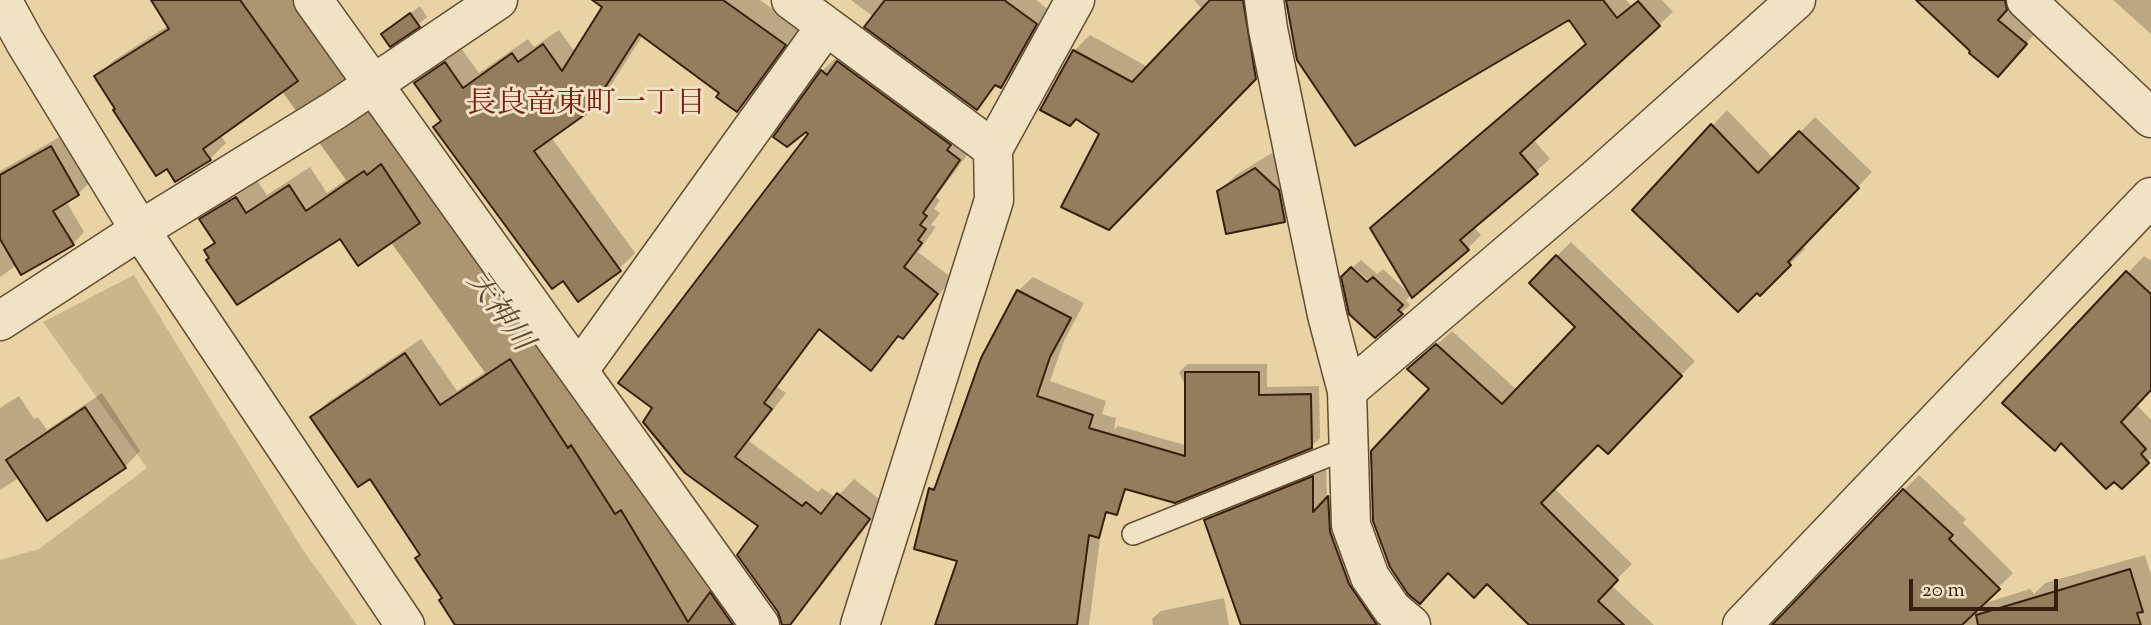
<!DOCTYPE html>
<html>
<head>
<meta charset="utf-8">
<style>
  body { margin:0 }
  #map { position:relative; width:2151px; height:625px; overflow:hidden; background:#e9d3a5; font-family:"Sorts Mill Goudy",serif }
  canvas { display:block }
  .scale { position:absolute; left:1909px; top:579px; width:149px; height:32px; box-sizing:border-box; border:4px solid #36200d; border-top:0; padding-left:9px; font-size:21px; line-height:24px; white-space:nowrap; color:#36200d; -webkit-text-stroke:5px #f1e2c4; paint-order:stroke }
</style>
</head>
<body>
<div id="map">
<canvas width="2151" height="625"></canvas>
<div class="scale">20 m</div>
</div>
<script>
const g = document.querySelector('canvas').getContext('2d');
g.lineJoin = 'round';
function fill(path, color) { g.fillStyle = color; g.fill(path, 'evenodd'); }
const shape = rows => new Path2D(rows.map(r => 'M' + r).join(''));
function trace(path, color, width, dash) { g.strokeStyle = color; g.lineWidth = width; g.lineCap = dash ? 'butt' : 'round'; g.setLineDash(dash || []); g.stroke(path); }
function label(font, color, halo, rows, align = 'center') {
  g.font = font + ' "Sorts Mill Goudy","Noto Serif JP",serif'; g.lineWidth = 6; g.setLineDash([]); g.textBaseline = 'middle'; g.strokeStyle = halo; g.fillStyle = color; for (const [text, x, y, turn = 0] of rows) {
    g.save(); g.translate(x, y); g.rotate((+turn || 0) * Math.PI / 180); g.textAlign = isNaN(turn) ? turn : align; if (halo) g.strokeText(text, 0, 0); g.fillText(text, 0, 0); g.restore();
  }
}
fill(shape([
  [134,275,303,550,357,625,0,625,0,560,39,549,147,468,43,322]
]), '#cbb58b');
fill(shape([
  [153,0,265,0,313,64,297,80,220,134,226,143,210,159,167,166,117,108,97,77,113,61,169,25],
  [612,0,760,0,800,28,753,94,737,110,722,93,643,35,606,93,589,110,551,137,635,253,619,269,563,279,442,120,417,83,433,67,461,48,479,73,528,39,534,47,559,30,575,52],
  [851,0,1036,0,1049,10,1015,73,1001,86,998,84,983,99],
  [1194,0,1260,0,1271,62,1109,227,1101,133,1074,51,1090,35,1148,67,1203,10],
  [1288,0,1626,0,1632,6,1639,0,1662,0,1673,12,1533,139,1550,159,1473,226,1481,235,1467,249,1372,228,1588,43,1569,17],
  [1918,0,2015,0,2040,28,1998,75],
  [2113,0,2151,0,2151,34],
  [420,6,427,17,418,25,383,34],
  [838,56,970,151,936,197,940,200,934,209,940,213,931,225,936,227,918,252,952,278,918,322,903,337,900,335,871,368,821,328,777,387,786,393,749,441,818,492,822,488,836,498,854,479,884,503,817,592,802,607,760,526,686,472,810,133,822,71],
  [1727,110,1774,159,1815,117,1872,172,1801,246,1805,249,1760,294,1634,210],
  [63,135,90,182,78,194,66,201,84,232,73,244,17,265,0,277,0,171],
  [402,146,439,203,419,222,211,257,206,250,215,241,201,220,221,200,256,179,267,195,310,167,327,193,385,152,387,157],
  [1272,153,1295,173,1301,204,1285,220,1219,191,1236,175],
  [1571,242,1695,361,1622,437,1598,442,1554,488,1632,564,1611,585,1654,625,1531,625,1488,582,1431,389,1409,369,1452,331,1517,390,1577,327,1531,282],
  [2144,256,2150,260,2151,259,2151,389,2136,404,2151,420,2151,458,2122,487,2114,479,2128,273],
  [1361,260,1377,274,1383,269,1411,295,1406,300,1410,305,1375,336,1373,289,1375,286,1353,267],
  [1033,277,1084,303,1064,341,1050,381,1106,401,1102,414,1116,418,1114,430,1118,426,1192,447,1200,486,1112,446,1089,625,937,625,960,560,931,489,938,482,1018,291],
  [421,339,457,391,526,344,585,433,587,431,631,499,637,496,711,619,707,625,457,625,421,554,371,476,312,417,328,402],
  [1188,364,1267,364,1267,387,1319,386,1320,438,1311,447,1228,480,1179,372],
  [102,393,140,451,125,467,20,477,0,490,0,408,19,396,34,419,38,417,47,430],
  [1326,464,1327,500,1342,485,1398,625,1293,625,1240,507,1254,492],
  [1919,475,1966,519,1963,523,2013,573,1982,604,2030,589,2034,594,2045,583,2145,555,2151,575,2151,625,1796,625,1904,490],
  [1224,598,1229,625,1153,625,1152,619,1161,611]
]), '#0003');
trace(shape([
  [271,0,722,625]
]), '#ac9671', 89);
const building = shape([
  [151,0,240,0,298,81,203,149,211,160,175,182,167,169,156,176,113,110,115,109,94,76,169,29,151,0],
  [592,0,723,0,786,45,737,112,716,97,719,93,639,34,590,111,534,151,621,271,578,302,563,281,552,289,433,127,441,121,414,83,445,62,463,88,512,53,518,62,543,44,562,71,602,7,592,0],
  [885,0,1004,0,1037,24,1001,88,995,85,977,110,864,27,885,0],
  [1210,0,1243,0,1256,79,1109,230,1061,207,1099,134,1076,119,1070,126,1040,110,1073,50,1132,82,1210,0],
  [1286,0,1603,0,1617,18,1638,1,1660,26,1520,153,1538,174,1460,240,1469,250,1412,298,1370,228,1586,44,1569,20,1355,146,1297,60,1286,0],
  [1916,0,2005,0,2007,10,1998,20,2027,44,1998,77,1969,53,1970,51,1916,0],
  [410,13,420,27,390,47,381,34,410,13],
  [837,61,951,145,947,150,960,160,923,213,927,216,920,225,926,229,918,240,922,243,904,267,938,294,903,339,898,336,871,371,819,329,764,403,772,409,735,457,802,506,806,502,821,514,837,493,870,519,790,625,782,625,778,612,737,555,758,526,685,473,643,422,652,408,618,383,808,134,806,132,787,147,773,137,821,70,827,75,837,61],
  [1711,124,1758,173,1799,131,1859,188,1788,262,1791,265,1760,296,1757,293,1738,312,1632,210,1711,124],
  [51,146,79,195,53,211,74,245,21,275,0,239,0,175,51,146],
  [381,164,420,223,358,266,340,239,237,305,206,260,209,258,204,250,215,243,199,219,236,197,246,213,289,185,306,211,364,171,367,175,381,164],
  [1255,168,1279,190,1285,222,1226,234,1217,191,1255,168],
  [1556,255,1682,376,1608,454,1598,445,1541,503,1618,580,1598,601,1624,625,1529,625,1487,584,1474,598,1448,573,1420,604,1408,594,1390,567,1373,521,1371,451,1429,389,1407,369,1436,344,1502,404,1575,327,1529,283,1556,255],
  [1351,267,1367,282,1373,277,1403,305,1398,310,1403,314,1375,338,1349,314,1341,277,1351,267],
  [2126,271,2151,294,2151,390,2121,422,2146,449,2141,454,2149,463,2122,489,2114,482,2106,489,2061,443,2055,451,2002,403,2126,271],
  [1017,290,1071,318,1050,357,1037,396,1093,415,1089,428,1185,456,1185,372,1259,372,1259,395,1311,394,1312,448,1175,503,1125,489,1117,515,1106,512,1099,538,1089,535,1077,625,935,625,957,561,914,549,929,488,934,490,981,358,1017,290],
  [405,353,440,405,510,359,568,448,571,445,615,514,621,510,688,622,710,592,733,625,455,625,439,600,442,598,415,558,420,555,370,479,358,487,310,417,405,353],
  [85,407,126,468,47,521,6,460,85,407],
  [1313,476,1313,512,1328,496,1330,532,1349,584,1377,625,1241,625,1204,520,1313,476],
  [1903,489,1953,535,1949,539,2000,589,1962,625,1772,625,1903,489],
  [2130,569,2143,612,2137,613,2141,625,1978,625,1976,615,2130,569]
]);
fill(building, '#937d5c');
trace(building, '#36200d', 2);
const lane = shape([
  [1133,534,1348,448]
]);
const street = shape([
  [2,0,25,42,140,230,405,625],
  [313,0,760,625],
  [791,0,993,149],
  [1264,0,1268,29,1327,315,1347,391,1351,525,1370,577,1392,609,1411,625],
  [2026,0,2151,118],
  [0,321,140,230,335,110,498,0],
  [579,370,826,26],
  [1347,391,1599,176,1796,0],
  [860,625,994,200,993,149,1075,0],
  [1742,625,2151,197]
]);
trace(lane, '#634d33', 24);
trace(street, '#634d33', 41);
trace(lane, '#f1e2c4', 21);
trace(street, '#f1e2c4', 38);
label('30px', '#7a1f14', '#f1e2c4', [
  ["長良竜東町一丁目",586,107]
]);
label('italic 30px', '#5f4930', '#f1e2c4', [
  ["天神川",497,313,54]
]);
</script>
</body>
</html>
